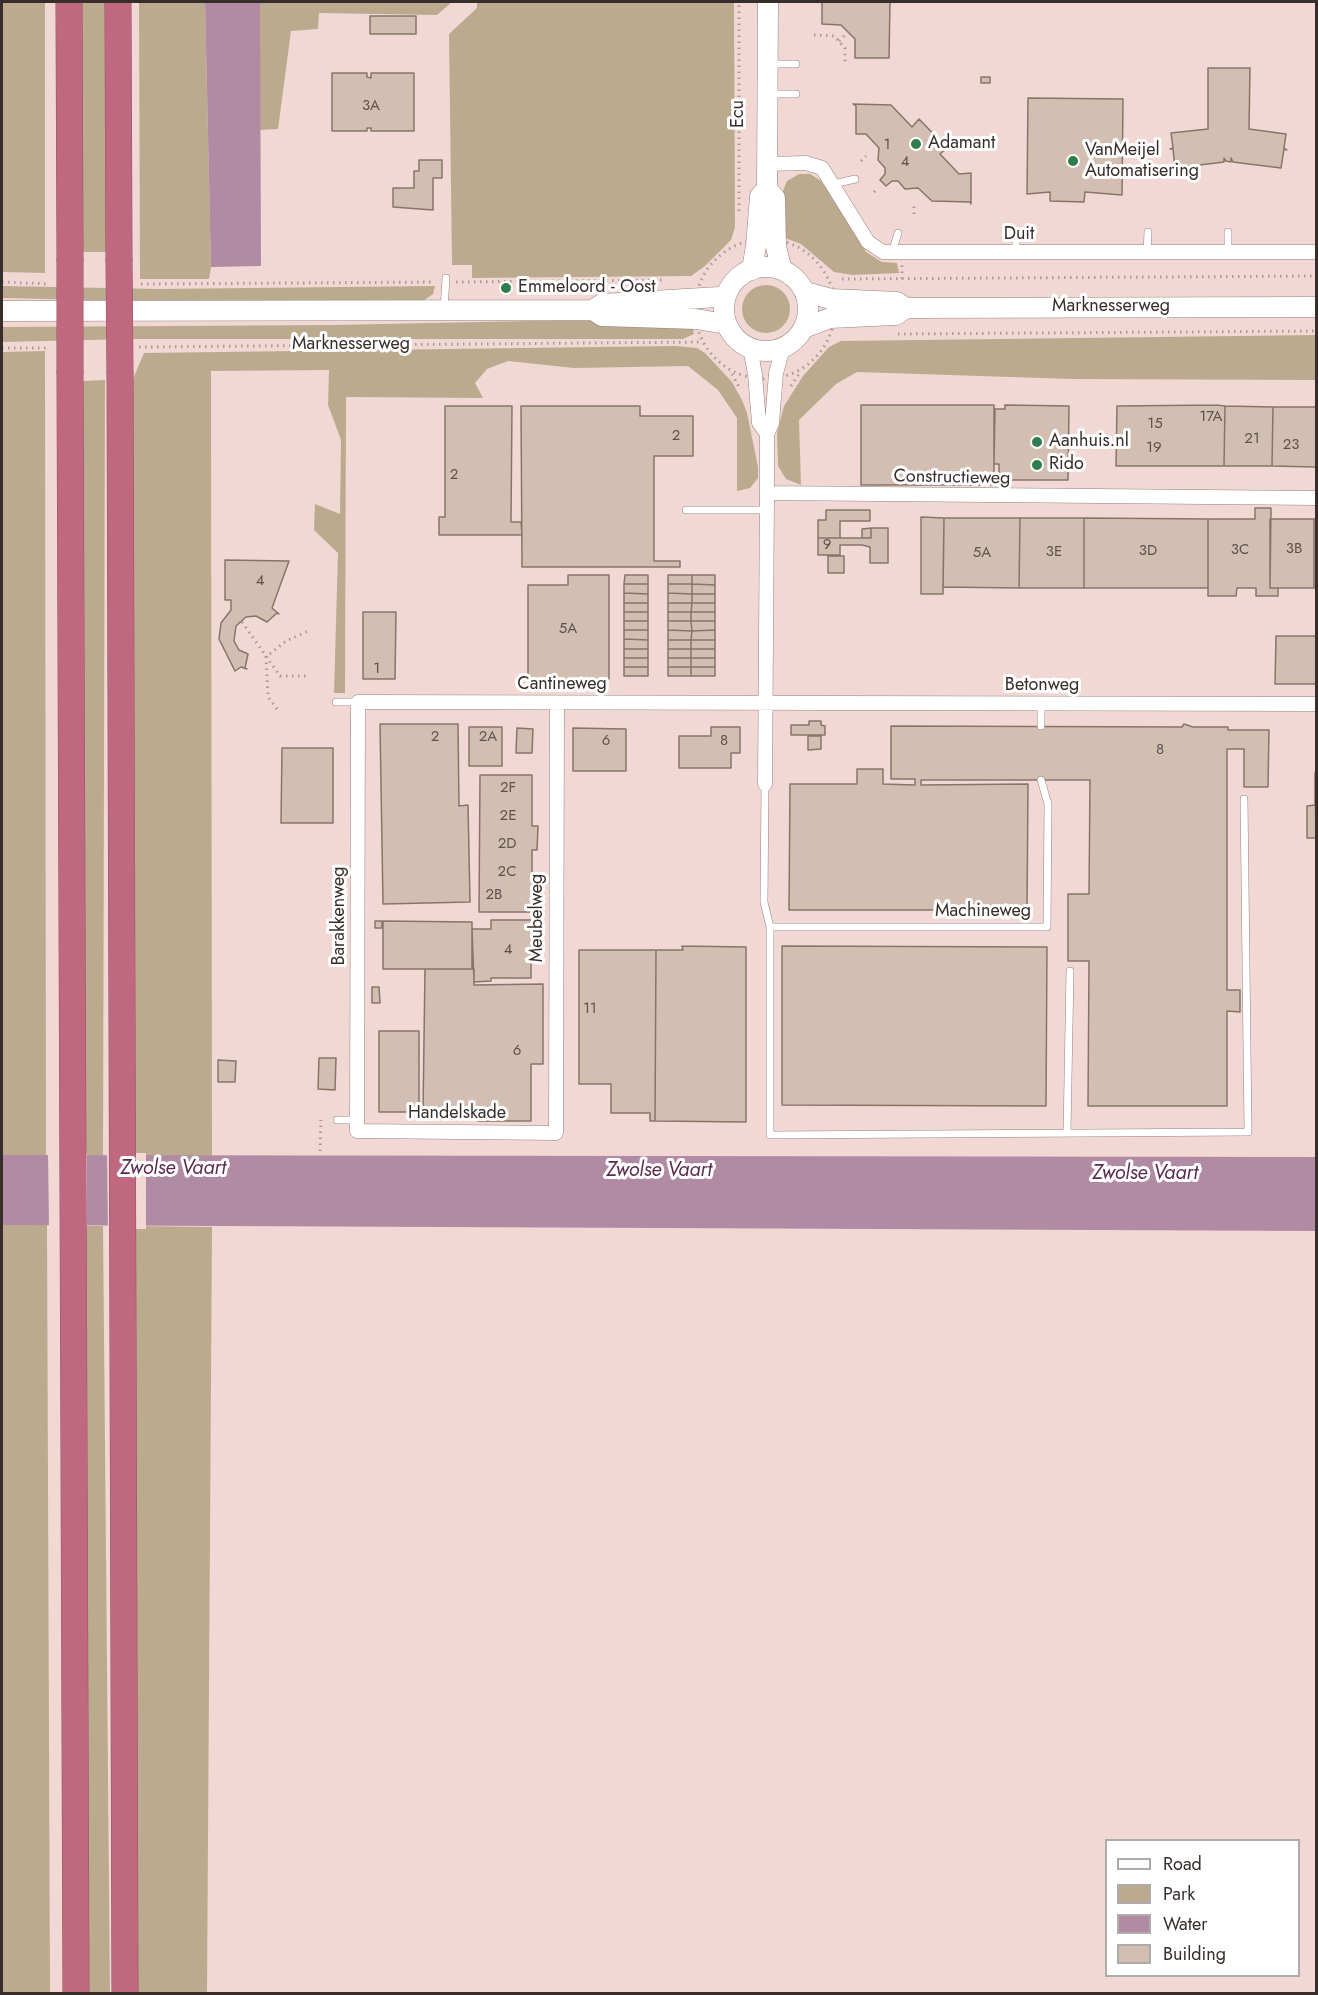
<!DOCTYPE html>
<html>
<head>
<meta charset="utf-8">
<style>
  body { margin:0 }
  #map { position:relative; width:1318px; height:1995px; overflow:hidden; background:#f2d8d4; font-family:Jost,sans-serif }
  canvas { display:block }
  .frame { position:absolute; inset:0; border:3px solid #372e2c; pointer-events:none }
  .legend { position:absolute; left:1105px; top:1839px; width:195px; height:138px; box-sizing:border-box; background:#fff; border:2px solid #afabab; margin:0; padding:8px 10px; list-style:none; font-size:18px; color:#372e2c }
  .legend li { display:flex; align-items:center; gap:12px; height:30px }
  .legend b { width:30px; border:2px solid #afabab }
</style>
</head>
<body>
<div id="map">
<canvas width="1318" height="1995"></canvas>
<div class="frame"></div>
<ul class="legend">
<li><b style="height:8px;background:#fff"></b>Road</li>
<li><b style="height:16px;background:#bcaa8e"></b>Park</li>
<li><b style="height:16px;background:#b18aa4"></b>Water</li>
<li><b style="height:16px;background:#d3beb2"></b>Building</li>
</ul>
</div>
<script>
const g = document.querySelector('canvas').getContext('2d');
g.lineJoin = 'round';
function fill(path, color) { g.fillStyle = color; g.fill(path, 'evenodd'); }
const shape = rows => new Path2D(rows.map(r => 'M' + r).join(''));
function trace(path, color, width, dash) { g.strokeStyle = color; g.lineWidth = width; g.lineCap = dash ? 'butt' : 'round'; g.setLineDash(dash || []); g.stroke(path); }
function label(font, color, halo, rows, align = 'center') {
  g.font = font + ' Jost,sans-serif'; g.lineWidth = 6; g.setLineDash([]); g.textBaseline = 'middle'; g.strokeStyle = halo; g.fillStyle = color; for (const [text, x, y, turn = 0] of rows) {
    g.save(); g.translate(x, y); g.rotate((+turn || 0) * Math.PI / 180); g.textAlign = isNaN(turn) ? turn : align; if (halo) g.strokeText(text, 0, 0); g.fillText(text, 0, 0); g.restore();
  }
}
fill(shape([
  [2,2,45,2,45,273,2,272],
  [78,2,108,2,106,252,81,252],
  [139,2,205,2,211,267,209,279,140,279],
  [260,2,452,2,437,15,319,13,318,29,291,31,278,129,259,130],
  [477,2,734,2,735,227,731,240,705,266,691,276,472,278,472,265,452,265,449,34,477,8],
  [799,174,810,174,823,182,866,252,882,262,897,263,899,273,852,275,834,272,801,244,782,237,780,198,787,181],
  '742 309a24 24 0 1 1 48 0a24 24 0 1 1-48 0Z',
  [2,286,158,289,435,286,433,294,423,301,222,303,2,298],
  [578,320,692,324,694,334,683,339,132,339,2,342,2,327,334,325],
  [1316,335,1316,380,1072,379,857,372,836,384,799,420,801,485,786,479,778,466,777,433,784,406,803,376,829,347,841,341],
  [675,346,697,348,705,353,732,382,742,400,747,413,758,467,758,478,750,488,737,491,737,418,718,390,688,366,574,368,508,361,487,369,475,383,483,398,346,397,345,693,334,693,338,553,314,530,315,504,340,514,341,440,328,405,329,370,211,371,212,1156,128,1156,130,386,144,353],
  [45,351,46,1156,2,1155,2,352],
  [105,380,103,1156,76,1155,84,631,82,381],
  [2,1225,47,1225,50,1993,2,1994],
  [76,1226,103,1226,110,1994,81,1993],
  [128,1226,212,1227,207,1993,135,1993]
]), '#bcaa8e');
fill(shape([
  [205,2,260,2,261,266,211,267],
  [2,1155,1316,1157,1316,1231,2,1225]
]), '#b18aa4');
fill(shape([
  [48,1153,87,1153,87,1229,49,1228],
  [107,1153,146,1153,146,1229,108,1229]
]), '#f2d8d4');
const building = shape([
  [822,2,890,2,889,58,855,58,855,39,841,25,822,24,822,2],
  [370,16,416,16,416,34,370,34,370,16],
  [1208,68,1250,68,1249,129,1286,134,1284,148,1287,150,1284,149,1281,168,1233,162,1231,158,1231,162,1226,161,1224,158,1224,162,1175,168,1173,149,1170,149,1173,148,1171,133,1208,129,1208,68],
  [332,73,367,73,367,77,371,78,371,73,414,73,414,131,371,131,371,128,367,128,367,131,332,131,332,73],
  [981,77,990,77,990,83,981,83,981,77],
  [1028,98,1123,99,1122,195,1085,192,1084,202,1050,201,1050,192,1027,194,1028,98],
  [853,104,891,105,912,127,919,119,947,148,940,154,959,174,971,173,971,204,970,202,932,201,918,188,905,189,898,181,892,181,886,186,880,180,885,174,885,168,878,160,879,148,866,134,856,134,856,106,853,104],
  [419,160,442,160,442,178,433,178,433,210,393,207,393,188,414,188,414,171,419,171,419,160],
  [861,405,994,405,994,485,861,485,861,405],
  [1005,405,1069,406,1068,480,999,480,999,464,994,464,995,409,1005,409,1005,405],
  [1216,405,1225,406,1224,466,1116,466,1117,406,1216,405],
  [445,406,512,406,511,522,521,522,522,535,439,535,439,517,445,517,445,406],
  [521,406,640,406,640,416,693,416,693,456,654,456,654,561,680,561,680,567,522,567,521,406],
  [1225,406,1273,407,1272,466,1224,466,1225,406],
  [1273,407,1316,407,1316,467,1272,466,1273,407],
  [1255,508,1271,508,1270,588,1278,588,1278,596,1256,596,1256,588,1237,588,1236,596,1208,596,1208,519,1255,519,1255,508],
  [826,510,870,510,870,521,840,521,840,538,818,538,818,520,826,520,826,510],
  [921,517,944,518,943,594,921,594,921,517],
  [944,518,1020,518,1019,588,943,587,944,518],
  [1020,518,1084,518,1084,588,1019,588,1020,518],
  [1084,518,1208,519,1208,588,1084,588,1084,518],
  [1270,519,1314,519,1314,588,1270,588,1270,519],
  [1314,519,1316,519,1316,588,1314,588,1314,519],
  [871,528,888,528,888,563,870,563,870,547,862,545,840,545,840,555,818,555,818,538,871,538,871,528],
  [871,528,871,538,862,538,862,529,871,528],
  [828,556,844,556,844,573,828,573,828,556],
  [225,560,289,561,272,608,279,614,277,613,267,622,256,616,246,617,236,626,234,641,239,650,248,654,245,668,247,669,241,667,235,671,219,639,221,623,231,610,231,600,225,600,225,560],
  [568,575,609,575,609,679,528,679,528,585,568,585,568,575],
  [625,575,648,575,648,584,624,584,625,575],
  [668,575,692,575,692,584,668,584,668,575],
  [692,575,715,575,715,585,692,584,692,575],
  [624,584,648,584,648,594,624,593,624,584],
  [668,584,692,584,692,594,668,593,668,584],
  [692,584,715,585,715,594,692,594,692,584],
  [624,593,648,594,648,603,624,603,624,593],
  [668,593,692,594,692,603,668,603,668,593],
  [692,594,715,594,715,603,692,603,692,594],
  [624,603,648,603,648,612,624,612,624,603],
  [668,603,692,603,691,612,668,612,668,603],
  [692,603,715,603,715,612,691,612,692,603],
  [363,612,396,612,395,679,363,679,363,612],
  [624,612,648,612,648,621,624,621,624,612],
  [668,612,691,612,691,621,668,621,668,612],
  [691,612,715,612,715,621,691,621,691,612],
  [624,621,648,621,648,630,624,630,624,621],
  [668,621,691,621,692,631,668,630,668,621],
  [691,621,715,621,715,630,692,631,691,621],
  [624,630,648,630,648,640,624,639,624,630],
  [668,630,692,631,691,640,668,640,668,630],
  [715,630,715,640,691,640,692,631,715,630],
  [1276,636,1316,636,1316,684,1275,684,1276,636],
  [624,639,648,640,648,649,624,649,624,639],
  [668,640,691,640,691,649,668,649,668,640],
  [691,640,715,640,715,649,691,649,691,640],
  [624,649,648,649,648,658,624,658,624,649],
  [668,649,691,649,691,658,668,658,668,649],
  [691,649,715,649,715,658,691,658,691,649],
  [624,658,648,658,648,667,624,667,624,658],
  [668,658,691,658,691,667,668,667,668,658],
  [691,658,715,658,715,667,691,667,691,658],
  [624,667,648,667,648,676,624,676,624,667],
  [668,667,691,667,691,676,668,676,668,667],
  [691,667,715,667,715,676,691,676,691,667],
  [809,721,821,721,821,725,825,726,825,735,791,735,791,725,809,725,809,721],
  [380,724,458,724,459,806,468,805,470,902,383,904,380,724],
  [1184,724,1193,727,1228,727,1228,730,1269,730,1268,787,1244,787,1244,749,1227,749,1227,990,1240,990,1240,1012,1227,1011,1227,1106,1088,1106,1089,961,1068,961,1068,894,1089,894,1090,780,921,780,921,785,1028,784,1027,910,789,910,790,784,857,784,857,769,883,769,883,784,915,785,915,779,891,779,891,726,1182,727,1184,724],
  [469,727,502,727,502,766,469,766,469,727],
  [711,727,740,727,740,753,731,753,731,768,679,768,679,736,711,736,711,727],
  [517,728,533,729,532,753,516,753,517,728],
  [573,728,626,729,626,771,573,771,573,728],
  [808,736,821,736,821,749,808,750,808,736],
  [282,748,333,748,333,823,281,823,282,748],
  [1315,773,1316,838,1307,838,1307,806,1315,805,1315,773],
  [480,775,532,775,532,826,538,826,537,850,532,850,532,912,479,912,480,775],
  [491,920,531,920,531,978,491,978,491,981,474,982,472,929,491,929,491,920],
  [375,921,382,921,382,928,375,928,375,921],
  [383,921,472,922,472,969,383,969,383,921],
  [682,946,746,947,746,1122,655,1121,656,950,683,950,682,946],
  [782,946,1047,947,1046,1106,782,1105,782,946],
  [579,950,656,950,655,1121,650,1121,650,1113,611,1113,611,1084,579,1084,579,950],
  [425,969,474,969,474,985,543,984,543,1064,531,1064,531,1121,478,1121,479,1112,423,1112,425,969],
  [372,987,379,987,380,1003,372,1003,372,987],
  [379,1031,419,1031,419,1112,379,1112,379,1031],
  [319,1058,336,1058,335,1090,318,1089,319,1058],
  [218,1060,236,1061,235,1082,218,1082,218,1060]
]);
fill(building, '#d3beb2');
trace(building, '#877569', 1.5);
const lane = shape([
  [770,64,796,64],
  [770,94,796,94],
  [834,184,855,179],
  [892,253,898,233],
  [1016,253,1016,232],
  [1147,253,1148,232],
  [1228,253,1228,232],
  [444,309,446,278],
  [686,510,767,510],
  [336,702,358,702],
  [1041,726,1041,704],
  [765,784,764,902,770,927,770,1135,1248,1132,1244,799],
  [770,927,1047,927,1048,804,1041,780],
  [337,1120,357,1120],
  [1067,1133,1070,971]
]);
const street = shape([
  [767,164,806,163,822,168,868,242,883,252,1316,252],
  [750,348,755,374,759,423,767,434],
  [767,493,767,434,772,423,776,373,783,348],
  [557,703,556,1133,357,1131,358,702,1316,704],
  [765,784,767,493,1316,498]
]);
const secondary = shape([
  [768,2,767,189,775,198,776,247,782,270],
  '724 309a42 42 0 1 1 84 0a42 42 0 1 1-84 0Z',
  [752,270,756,246,760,196,767,189],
  [805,292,831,299,897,302,906,308],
  [594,309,602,304,719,297,727,294],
  [2,311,593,310,602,316,696,319,726,324],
  [804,328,830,318,896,315,906,308,1316,307]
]);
const highway = shape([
  [69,2,70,258],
  [118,2,119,259],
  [70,374,76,1994],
  [120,374,125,1994]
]);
trace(lane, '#97807c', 8);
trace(street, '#97807c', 15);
trace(secondary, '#97807c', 21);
trace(highway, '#905463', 27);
trace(shape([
  [814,35,834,36,845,48,845,65],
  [839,41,848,32],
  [861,161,866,156],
  [874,192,878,188],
  [739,211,739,2],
  [914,214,914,205],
  '695 309a70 70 0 1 1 140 0a70 70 0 1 1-140 0Z',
  [842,279,1316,276],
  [902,279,902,265],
  [2,282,50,284],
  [456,282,665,280],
  [141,284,434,282],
  [898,334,1316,331],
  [139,347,701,342],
  [2,348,49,348],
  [732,374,739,387],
  [791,386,799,374],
  [242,622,280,676,308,676],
  [277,709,268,697,266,657,286,641,308,631],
  [320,1151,321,1120]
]), '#ac9995', 3, [1.5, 4.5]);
trace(lane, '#fff', 7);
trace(street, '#fff', 14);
trace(secondary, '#fff', 20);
trace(highway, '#c06880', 26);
const highwayBridge = shape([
  [70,258,70,374],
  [119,259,120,374]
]);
trace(highwayBridge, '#905463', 27, []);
trace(highwayBridge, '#c06880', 26);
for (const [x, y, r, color] of [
  [916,144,6,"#2d7d4e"],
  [1073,161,6,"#2d7d4e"],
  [506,288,6,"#2d7d4e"],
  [1037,442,6,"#2d7d4e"],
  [1037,465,6,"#2d7d4e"]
]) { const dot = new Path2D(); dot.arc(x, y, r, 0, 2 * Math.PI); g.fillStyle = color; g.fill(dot); trace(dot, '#fff', 2); }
label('15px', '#5e524e', null, [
  ["3A",371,106],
  ["1",887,145],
  ["4",905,162],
  ["17A",1211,417],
  ["15",1155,424],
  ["2",676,436],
  ["21",1252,439],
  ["23",1291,445],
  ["19",1154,448],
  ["2",454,475],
  ["9",827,545],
  ["3B",1294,549],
  ["3C",1240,550],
  ["3D",1148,551],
  ["3E",1054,552],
  ["5A",982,553],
  ["4",260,581],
  ["5A",568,629],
  ["1",377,669],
  ["2",435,737],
  ["2A",488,737],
  ["6",606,741],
  ["8",724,741],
  ["8",1160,750],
  ["2F",508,788],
  ["2E",508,816],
  ["2D",507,844],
  ["2C",507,872],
  ["2B",494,895],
  ["4",508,950],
  ["11",590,1009],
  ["6",517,1051]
]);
label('18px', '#372e2c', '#fff', [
  ["Ecu",739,114,-90],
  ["Duit",1019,235],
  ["Marknesserweg",1111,307],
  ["Marknesserweg",351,345],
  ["Constructieweg",952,478,1],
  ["Cantineweg",562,685],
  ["Betonweg",1042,686],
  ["Machineweg",983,912],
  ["Barakkenweg",340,916,-90],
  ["Meubelweg",538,918,-90],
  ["Handelskade",457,1114]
]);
label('18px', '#372e2c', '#fff', [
  ["Adamant",928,144],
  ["VanMeijel",1085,151],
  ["Automatisering",1085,172],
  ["Emmeloord - Oost",518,288],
  ["Aanhuis.nl",1049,442],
  ["Rido",1049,465]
], 'left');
label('italic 20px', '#5c294f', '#fff', [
  ["Zwolse Vaart",173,1169],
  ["Zwolse Vaart",659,1171],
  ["Zwolse Vaart",1145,1174]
]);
</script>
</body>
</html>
